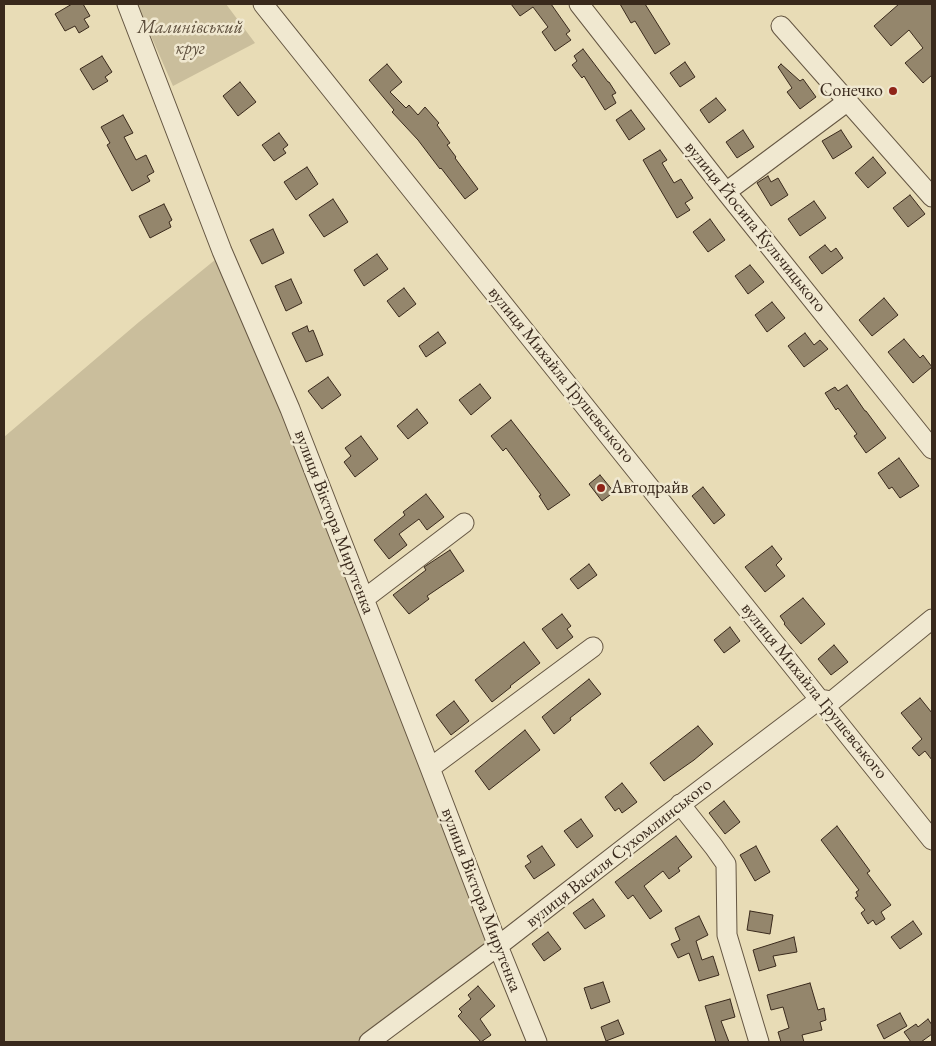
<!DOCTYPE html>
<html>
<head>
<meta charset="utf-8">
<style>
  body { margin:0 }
  #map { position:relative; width:936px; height:1046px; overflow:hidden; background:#e8dcb6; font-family:"EB Garamond",serif }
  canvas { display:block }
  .frame { position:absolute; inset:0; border:5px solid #39291c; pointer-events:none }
</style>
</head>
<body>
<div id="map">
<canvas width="936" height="1046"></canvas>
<div class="frame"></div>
</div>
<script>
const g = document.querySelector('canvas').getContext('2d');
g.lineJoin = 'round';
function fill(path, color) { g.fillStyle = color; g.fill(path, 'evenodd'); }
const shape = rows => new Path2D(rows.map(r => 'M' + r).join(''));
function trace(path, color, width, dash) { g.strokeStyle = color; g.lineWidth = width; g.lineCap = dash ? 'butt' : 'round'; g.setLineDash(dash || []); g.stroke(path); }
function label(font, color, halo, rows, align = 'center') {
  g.font = font + ' "EB Garamond",serif'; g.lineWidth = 5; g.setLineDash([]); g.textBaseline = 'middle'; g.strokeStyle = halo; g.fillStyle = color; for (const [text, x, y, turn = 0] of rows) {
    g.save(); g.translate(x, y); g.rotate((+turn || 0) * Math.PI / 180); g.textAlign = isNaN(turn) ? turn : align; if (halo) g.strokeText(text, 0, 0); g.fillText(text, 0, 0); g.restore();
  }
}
fill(shape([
  [137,4,226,4,255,43,173,86],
  [221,255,498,942,362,1042,4,1042,4,437,139,322]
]), '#cabe9c');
const building = shape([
  [72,4,83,4,90,16,84,19,89,27,79,33,75,26,65,31,55,14,72,4],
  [511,4,551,4,570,31,566,34,571,40,555,51,542,32,548,27,533,7,520,16,511,4],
  [620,4,645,4,670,44,655,54,635,21,631,23,620,4],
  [899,4,932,4,932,75,923,83,905,63,923,48,909,30,891,46,874,26,899,4],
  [583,49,608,82,609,82,616,93,612,95,616,103,605,110,584,76,582,78,572,65,577,61,574,56,583,49],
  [102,56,112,72,105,77,108,81,93,90,80,69,102,56],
  [685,62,695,77,680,87,670,73,685,62],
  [387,64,402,82,390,92,406,108,409,105,418,115,425,107,439,123,437,125,450,143,447,145,456,157,455,158,478,189,465,199,441,168,440,169,418,140,392,112,394,110,369,80,387,64],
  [781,64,800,81,803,79,816,97,800,109,787,92,792,88,778,67,781,64],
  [240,82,256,102,238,116,223,96,240,82],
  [716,98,726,110,709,123,700,110,716,98],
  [631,110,645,129,629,140,616,120,631,110],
  [123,115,133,133,124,137,136,160,146,155,154,172,147,176,150,181,132,191,107,145,110,143,101,127,123,115],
  [743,130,754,147,737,158,726,142,743,130],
  [841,130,852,147,833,159,822,141,841,130],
  [279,133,288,145,283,149,286,153,274,161,262,145,279,133],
  [660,150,667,160,662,163,674,183,681,179,693,198,685,203,690,210,677,218,643,160,660,150],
  [873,157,886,173,868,188,855,173,873,157],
  [307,167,318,184,296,200,284,182,307,167],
  [768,176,771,182,778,178,788,195,771,206,757,183,768,176],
  [910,195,925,214,908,227,893,208,910,195],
  [333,199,348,222,324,237,309,215,333,199],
  [814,201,826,218,800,236,788,219,814,201],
  [164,204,172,220,169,222,171,227,150,238,139,216,164,204],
  [710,219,725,240,708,252,693,232,710,219],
  [273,229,284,253,262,264,250,240,273,229],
  [825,245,831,252,836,248,843,258,822,274,809,257,825,245],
  [377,254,388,269,364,286,354,270,377,254],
  [750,265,764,282,748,294,735,276,750,265],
  [291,279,302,303,286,311,275,286,291,279],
  [404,288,416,304,399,317,387,301,404,288],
  [884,298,898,315,872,336,859,320,884,298],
  [772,302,785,318,767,332,755,315,772,302],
  [307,326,309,332,313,330,323,355,306,362,292,333,307,326],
  [438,332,446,343,426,357,419,346,438,332],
  [805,333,814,345,820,340,828,349,804,367,788,346,805,333],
  [904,339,920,358,923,355,932,367,913,383,888,352,904,339],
  [328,377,341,395,322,409,308,391,328,377],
  [480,384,491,398,471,415,459,400,480,384],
  [847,385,865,411,866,411,886,438,866,453,854,436,857,434,838,408,836,410,825,393,835,387,838,391,847,385],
  [417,409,428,423,408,439,397,426,417,409],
  [511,420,570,495,548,510,539,496,541,495,506,448,503,451,491,436,511,420],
  [361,436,378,459,355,477,344,462,351,456,345,448,361,436],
  [899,458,919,486,900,498,892,487,889,489,878,473,899,458],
  [600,475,614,492,602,501,589,484,600,475],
  [703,487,725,515,714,524,692,496,703,487],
  [426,494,444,517,427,530,419,519,399,534,407,545,389,559,374,540,405,515,403,512,426,494],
  [772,546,782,559,776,565,785,576,765,592,745,567,772,546],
  [450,550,464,571,427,596,429,599,409,614,393,595,426,570,424,567,450,550],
  [589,564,597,575,578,589,570,579,589,564],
  [803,598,825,624,801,644,784,624,785,623,780,616,803,598],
  [562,614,571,626,567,629,573,637,557,649,542,629,562,614],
  [730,627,740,641,724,653,714,640,730,627],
  [524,642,540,663,510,686,511,687,492,702,475,680,524,642],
  [834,645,848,662,831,675,818,659,834,645],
  [589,679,601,694,570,718,571,720,554,734,542,717,589,679],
  [920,698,932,713,932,760,925,751,919,756,912,748,922,739,901,713,920,698],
  [454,701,469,721,451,735,436,715,454,701],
  [698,726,713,744,694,760,664,781,650,763,698,726],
  [525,730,540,750,489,790,475,771,525,730],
  [622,783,637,802,622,813,619,808,615,811,605,797,622,783],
  [724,801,740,822,725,834,709,813,724,801],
  [581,819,593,836,577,848,564,831,581,819],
  [837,826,870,871,867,873,891,905,881,912,885,919,876,925,873,920,868,924,861,913,865,910,855,898,858,896,856,892,859,890,821,840,837,826],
  [676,836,692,857,678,868,680,871,669,879,663,871,644,886,662,911,650,919,633,895,628,899,615,882,676,836],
  [542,846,555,865,534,879,525,866,531,862,527,856,542,846],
  [756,846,770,872,755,881,740,855,756,846],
  [593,899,605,916,585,929,573,913,593,899],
  [750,911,773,915,770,934,747,930,750,911],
  [699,916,708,935,696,941,702,960,713,956,719,975,699,981,689,953,678,958,671,944,680,940,675,928,699,916],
  [913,921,922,934,900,949,891,937,913,921],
  [548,932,561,949,544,961,532,944,548,932],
  [794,937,797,952,773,956,776,966,759,971,753,950,794,937],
  [603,982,610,1002,591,1009,584,988,603,982],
  [810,983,818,1010,824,1008,826,1020,820,1022,822,1030,802,1035,804,1042,781,1042,778,1032,789,1028,783,1007,771,1010,767,995,810,983],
  [478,986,495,1006,480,1019,491,1035,481,1042,458,1016,462,1012,459,1009,471,999,468,995,478,986],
  [730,999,735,1017,721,1021,729,1042,716,1042,705,1006,730,999],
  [900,1013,907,1026,884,1039,877,1025,900,1013],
  [928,1019,932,1025,932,1034,921,1042,911,1042,904,1032,916,1024,918,1027,928,1019],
  [618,1020,624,1034,606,1041,601,1027,618,1020]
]);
fill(building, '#94866c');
trace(building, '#39291c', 1);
const minor = shape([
  [127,4,222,251,290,409,430,768,498,946,537,1042],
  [263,4,932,840],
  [579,4,726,192,932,449],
  [781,26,932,197],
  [726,192,848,101],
  [364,599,464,523],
  [430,768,593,647],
  [680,804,714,847,726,864,727,935,759,1042],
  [369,1042,498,946,659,821,820,699,832,701,932,619]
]);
trace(minor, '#655642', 21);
trace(minor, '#f0e8d0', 19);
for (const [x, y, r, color] of [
  [893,91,5,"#8f2418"],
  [601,488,5,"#8f2418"]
]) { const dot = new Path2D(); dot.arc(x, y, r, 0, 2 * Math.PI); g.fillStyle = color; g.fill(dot); trace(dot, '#f0e8d0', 2); }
label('italic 18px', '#5d4e3c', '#f0e8d0', [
  ["Малинівський",190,28],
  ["круг",190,49]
]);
label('18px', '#39291c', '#f0e8d0', [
  ["Сонечко",883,91],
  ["Автодрайв",611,488,"left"]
], 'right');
label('18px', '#39291c', '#f0e8d0', [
  ["вулиця Йосипа Кульчицького",755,227,51],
  ["вулиця Михайла Грушевського",561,375,51],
  ["вулиця Віктора Мирутенка",334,522,69],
  ["вулиця Михайла Грушевського",814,691,51],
  ["вулиця Василя Сухомлинського",619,853,-38],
  ["вулиця Віктора Мирутенка",481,900,69]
]);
</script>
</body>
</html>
